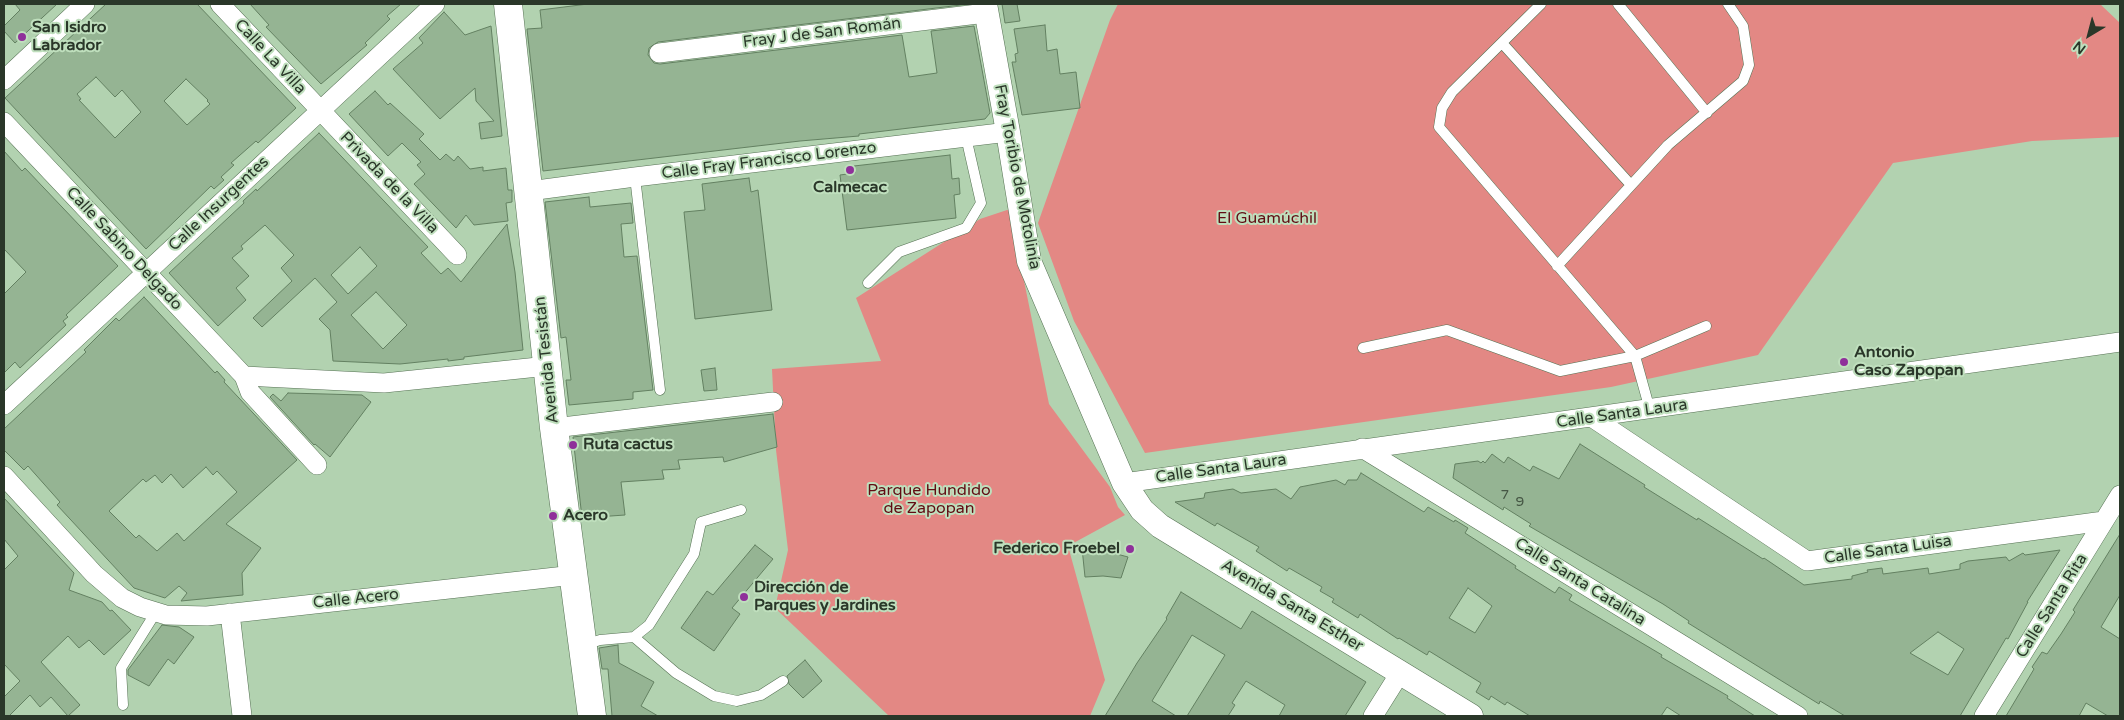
<!DOCTYPE html>
<html>
<head>
<meta charset="utf-8">
<style>
  body { margin:0 }
  #map { position:relative; width:2124px; height:720px; overflow:hidden; background:#b2d2b0; font-family:"Varela Round",sans-serif }
  canvas { display:block }
  .frame { position:absolute; inset:0; border:5px solid #2a3729; pointer-events:none }
  .north { position:absolute; left:2064px; top:10px; width:50px; height:50px; -webkit-text-stroke:4px #bfdfbd; paint-order:stroke; rotate:217deg; font-size:14px; font-weight:700; line-height:20px; text-align:center; color:#2a3729 }
  .north::after { content:''; display:block; margin:auto; width:18px; height:22px; background:#2a3729; clip-path:polygon(50% 0,100% 100%,50% 72%,0 100%) }
</style>
</head>
<body>
<div id="map">
<canvas width="2124" height="720"></canvas>
<div class="frame"></div>
<div class="north">N</div>
</div>
<script>
const g = document.querySelector('canvas').getContext('2d');
g.lineJoin = 'round';
function fill(path, color) { g.fillStyle = color; g.fill(path, 'evenodd'); }
const shape = rows => new Path2D(rows.map(r => 'M' + r).join(''));
function trace(path, color, width, dash) { g.strokeStyle = color; g.lineWidth = width; g.lineCap = dash ? 'butt' : 'round'; g.setLineDash(dash || []); g.stroke(path); }
function label(font, color, halo, rows, align = 'center') {
  g.font = font + ' "Varela Round",sans-serif'; g.lineWidth = 4; g.setLineDash([]); g.textBaseline = 'middle'; g.strokeStyle = halo; g.fillStyle = color; for (const [text, x, y, turn = 0] of rows) {
    g.save(); g.translate(x, y); g.rotate((+turn || 0) * Math.PI / 180); g.textAlign = isNaN(turn) ? turn : align; if (halo) g.strokeText(text, 0, 0); g.fillText(text, 0, 0); g.restore();
  }
}
fill(shape([
  [1118,4,2100,4,2120,23,2120,137,2032,141,1893,163,1758,355,1611,387,1145,453,1074,321,1038,223,1110,20],
  [1013,208,1021,266,1049,404,1110,487,1118,507,1125,515,1068,546,1105,680,1090,716,889,716,775,608,788,550,776,450,772,369,881,361,856,298,980,219]
]), '#e38884');
const building = shape([
  [15,4,57,4,15,43,4,31,4,26,20,10,15,4],
  [106,4,197,4,296,108,258,143,256,141,231,163,234,165,221,177,224,180,214,189,211,186,146,249,5,98,106,4],
  [96,77,115,97,122,90,141,112,115,138,79,100,81,99,77,94,96,77],
  [186,79,208,100,207,101,210,104,187,125,164,101,186,79],
  [250,4,401,4,387,16,390,19,365,43,367,45,321,84,266,27,269,25,250,4],
  [588,4,969,4,658,42,649,48,648,55,654,63,660,64,902,35,909,77,937,73,931,31,974,26,990,113,985,119,859,134,859,136,800,141,543,171,527,29,542,28,540,10,588,4],
  [1002,4,1017,4,1020,21,1005,23,1002,4],
  [444,12,465,35,491,26,502,136,481,139,479,123,494,121,476,101,475,88,440,119,393,69,423,43,419,38,444,12],
  [1045,25,1047,51,1057,49,1060,74,1076,72,1080,108,1022,115,1012,62,1016,62,1015,54,1018,53,1014,29,1045,25],
  [375,91,388,105,390,103,424,134,419,139,440,160,446,154,454,161,458,156,470,169,483,167,483,171,506,168,508,190,512,190,512,202,506,203,508,221,474,225,466,215,456,228,414,184,425,174,417,165,421,162,402,143,388,156,349,114,375,91],
  [319,133,428,247,421,253,441,274,448,268,461,282,507,224,515,272,523,350,464,357,464,359,448,361,448,359,400,364,333,361,330,330,319,319,337,302,315,278,262,327,253,318,292,281,281,268,294,255,265,225,241,246,243,249,232,258,249,276,236,288,246,300,218,326,169,273,244,203,243,201,256,189,257,191,319,133],
  [360,247,377,266,348,294,331,275,360,247],
  [376,292,407,325,383,349,351,315,376,292],
  [4,151,22,171,25,168,118,266,66,315,68,317,63,321,66,325,20,368,15,362,4,373,4,294,26,272,4,249,4,151],
  [950,155,952,179,959,178,960,194,954,195,956,218,847,230,840,175,855,173,854,166,950,155],
  [749,178,751,192,758,190,772,310,695,319,684,212,705,210,702,184,749,178],
  [589,197,590,207,631,203,633,223,621,224,624,257,637,256,653,390,633,392,633,399,569,405,566,380,571,380,566,337,561,338,545,202,589,197],
  [144,297,215,373,217,371,225,380,224,382,297,460,226,524,261,548,242,573,243,595,181,601,187,593,179,586,165,598,134,588,57,505,60,502,28,466,24,470,4,450,4,429,86,352,84,350,116,318,119,321,144,297],
  [206,467,213,475,217,471,237,492,184,541,177,533,157,551,139,535,136,538,109,511,143,479,146,482,155,475,162,483,171,474,183,488,206,467],
  [715,368,717,390,704,391,701,370,715,368],
  [288,393,362,395,371,402,330,457,315,444,314,445,270,397,273,394,281,401,288,393],
  [773,414,777,447,724,462,723,457,678,460,680,469,662,470,664,479,621,482,625,515,582,518,573,437,773,414],
  [1580,444,1645,485,1644,487,1697,520,1698,518,1763,559,1764,558,1804,585,1852,579,1852,576,1868,572,1867,570,1882,568,1883,574,1928,568,1929,574,1960,569,1960,564,1968,561,2006,557,2009,561,2023,553,2025,555,2060,550,2027,602,2028,602,2008,639,2006,638,1960,716,1845,716,1820,701,1819,704,1806,696,1688,623,1689,621,1663,604,1529,526,1531,524,1504,507,1503,510,1453,478,1455,464,1478,461,1481,463,1483,461,1485,463,1492,454,1504,463,1508,457,1530,471,1533,466,1559,479,1580,444],
  [1938,632,1964,649,1948,675,1910,653,1938,632],
  [1361,473,1424,512,1428,507,1454,522,1455,520,1468,528,1465,533,1516,566,1515,568,1555,593,1559,587,1572,595,1569,600,1662,655,1661,657,1728,696,1727,698,1755,716,1681,716,1667,707,1661,716,1530,716,1507,702,1505,705,1491,696,1489,700,1476,692,1481,683,1429,651,1427,655,1399,638,1398,639,1360,614,1358,618,1332,602,1334,599,1320,591,1322,587,1289,568,1287,571,1256,551,1259,547,1217,523,1215,526,1175,502,1204,498,1205,493,1233,489,1241,493,1276,489,1291,499,1300,487,1336,480,1345,485,1348,480,1357,480,1361,473],
  [1468,588,1492,606,1475,633,1449,618,1468,588],
  [4,498,74,573,69,590,102,602,110,611,112,610,131,630,104,655,89,640,79,648,68,636,41,662,80,705,68,716,51,697,40,707,30,695,9,716,4,716,4,697,20,681,4,664,4,570,18,556,4,539,4,498],
  [2120,534,2120,595,2101,627,2120,639,2120,716,2108,716,2086,703,2079,716,2006,716,2034,669,2032,667,2042,652,2047,654,2061,634,2075,612,2073,610,2120,534],
  [755,545,773,559,732,608,740,614,714,651,681,628,707,591,713,595,755,545],
  [1097,547,1098,553,1113,553,1128,557,1121,578,1103,576,1085,577,1082,548,1097,547],
  [1181,592,1241,629,1252,611,1366,682,1345,716,1279,716,1285,705,1246,681,1232,703,1235,705,1228,716,1187,716,1225,655,1192,635,1152,701,1176,716,1105,716,1137,663,1167,619,1166,618,1181,592],
  [162,625,179,627,194,637,174,664,168,659,149,686,128,675,128,670,162,625],
  [618,645,619,663,654,682,641,706,658,716,612,716,608,669,602,669,599,648,618,645],
  [805,660,822,681,803,698,789,684,787,676,805,660]
]);
fill(building, '#95b493');
trace(building, '#638061', 1);
const service = shape([
  [1541,4,1452,92,1442,108,1439,127,1635,356,1650,410],
  [1618,4,1707,113],
  [1502,43,1631,185],
  [635,177,660,390],
  [1557,266,1668,145,1743,81,1749,65,1743,26,1728,4],
  [868,283,899,252,966,228,981,203,966,137],
  [1363,348,1447,330,1560,371,1635,356,1706,326],
  [634,637,676,673,714,696,737,701,761,695,783,681],
  [584,645,600,640,634,637,649,625,694,554,701,522,741,510],
  [123,705,121,668,156,612]
]);
const minor = shape([
  [220,4,457,255],
  [659,53,986,13],
  [4,80,85,4],
  [4,122,244,376,250,392,317,465],
  [529,191,635,177,1008,132],
  [244,376,384,383,548,366],
  [4,405,435,4],
  [1593,418,1807,561,2104,521],
  [554,428,773,402],
  [1362,448,1798,716],
  [4,476,94,574,122,598,140,607,166,615,207,616,574,575],
  [1124,483,2120,342],
  [230,613,242,716],
  [1373,716,1400,673],
  [1984,716,2120,495]
]);
const tertiary = shape([
  [985,4,1008,132,1029,261,1124,483,1142,510,1160,526,1471,716]
]);
const secondary = shape([
  [508,4,554,428,592,716]
]);
trace(service, '#567254', 11);
trace(minor, '#567254', 20);
trace(tertiary, '#567254', 25);
trace(secondary, '#567254', 29);
trace(service, '#fff', 10);
trace(minor, '#fff', 19);
trace(tertiary, '#fff', 24);
trace(secondary, '#fff', 28);
for (const [x, y, r, color] of [
  [22,37,5,"#8f309a"],
  [850,170,5,"#8f309a"],
  [1844,362,5,"#8f309a"],
  [573,445,5,"#8f309a"],
  [553,516,5,"#8f309a"],
  [1130,549,5,"#8f309a"],
  [744,597,5,"#8f309a"]
]) { const dot = new Path2D(); dot.arc(x, y, r, 0, 2 * Math.PI); g.fillStyle = color; g.fill(dot); trace(dot, '#bfdfbd', 2); }
label('14px', '#455644', null, [
  ["7",1505,495],
  ["9",1520,502]
]);
label('bold 16px', '#2a3729', '#bfdfbd', [
  ["San Isidro",32,28],
  ["Labrador",32,46],
  ["Calmecac",850,188,"center"],
  ["Antonio",1854,353],
  ["Caso Zapopan",1854,371],
  ["Ruta cactus",583,445],
  ["Acero",563,516],
  ["Federico Froebel",1120,549,"right"],
  ["Dirección de",754,588],
  ["Parques y Jardines",754,606]
], 'left');
label('16px', '#2a3729', '#bfdfbd', [
  ["Fray J de San Román",822,33,-7],
  ["Calle La Villa",270,57,47],
  ["Calle Fray Francisco Lorenzo",769,161,-7],
  ["Fray Toribio de Motolinía",1017,177,79],
  ["Privada de la Villa",389,183,46],
  ["Calle Insurgentes",219,204,-43],
  ["Calle Sabino Delgado",124,249,47],
  ["Avenida Tesistán",547,360,-96],
  ["Calle Santa Laura",1622,414,-8],
  ["Calle Santa Laura",1221,469,-8],
  ["Calle Santa Luisa",1888,550,-8],
  ["Calle Santa Catalina",1580,582,32],
  ["Calle Acero",356,599,-6],
  ["Avenida Santa Esther",1292,606,31],
  ["Calle Santa Rita",2052,606,-58]
]);
label('16px', '#610c13', '#bfdfbd', [
  ["El Guamúchil",1267,219],
  ["Parque Hundido",929,491],
  ["de Zapopan",929,509]
]);
</script>
</body>
</html>
